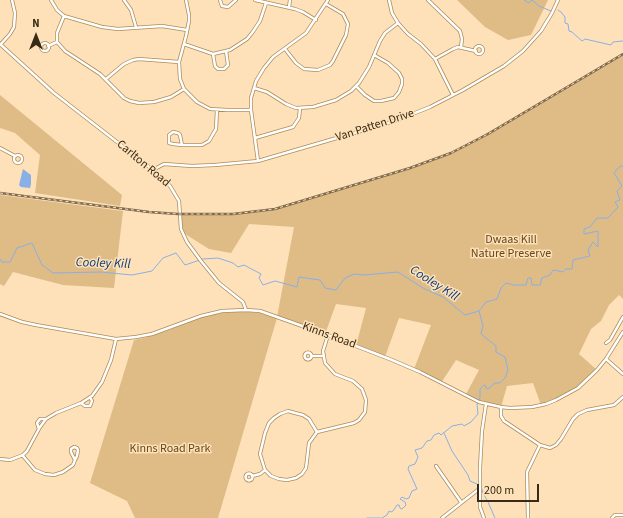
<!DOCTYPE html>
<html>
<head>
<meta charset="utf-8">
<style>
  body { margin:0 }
  #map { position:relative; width:623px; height:518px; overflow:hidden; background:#fee1b8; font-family:"Source Sans 3",sans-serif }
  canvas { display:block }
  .north { position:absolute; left:16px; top:16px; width:40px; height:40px; -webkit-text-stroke:3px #fee1b8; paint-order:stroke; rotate:0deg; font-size:11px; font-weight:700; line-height:16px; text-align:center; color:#382a15 }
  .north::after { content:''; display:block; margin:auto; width:14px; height:18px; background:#382a15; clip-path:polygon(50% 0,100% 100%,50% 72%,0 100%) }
  .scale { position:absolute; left:477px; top:484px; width:62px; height:18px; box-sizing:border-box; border:2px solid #382a15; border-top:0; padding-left:5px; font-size:12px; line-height:14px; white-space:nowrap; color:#382a15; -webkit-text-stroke:3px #fee1b8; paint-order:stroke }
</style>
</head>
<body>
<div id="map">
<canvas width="623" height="518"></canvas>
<div class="north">N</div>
<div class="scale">200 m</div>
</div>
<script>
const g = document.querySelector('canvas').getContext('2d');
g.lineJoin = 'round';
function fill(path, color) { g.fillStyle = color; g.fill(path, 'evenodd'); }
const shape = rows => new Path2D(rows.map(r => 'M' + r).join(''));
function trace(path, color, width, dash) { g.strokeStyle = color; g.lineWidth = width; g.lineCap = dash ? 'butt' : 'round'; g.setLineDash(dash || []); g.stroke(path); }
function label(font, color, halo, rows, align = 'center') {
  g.font = font + ' "Source Sans 3",sans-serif'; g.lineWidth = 3; g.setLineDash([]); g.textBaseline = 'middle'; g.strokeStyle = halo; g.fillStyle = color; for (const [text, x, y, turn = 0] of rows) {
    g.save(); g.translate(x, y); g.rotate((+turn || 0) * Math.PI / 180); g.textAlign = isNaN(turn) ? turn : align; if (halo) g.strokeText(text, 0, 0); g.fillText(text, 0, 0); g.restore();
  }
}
fill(shape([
  [457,0,548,0,531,35,508,40,485,27],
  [623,54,623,299,619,295,609,305,601,321,591,329,579,354,597,370,578,388,556,400,541,405,533,383,507,386,501,407,482,403,465,396,479,370,456,360,441,383,414,369,431,325,399,318,385,357,356,346,366,308,336,304,325,334,277,317,294,227,249,224,231,253,209,249,182,232,180,215,216,215,259,211,283,207,376,179,454,152],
  [0,95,122,195,120,206,35,193,40,155,15,133,0,128],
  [0,195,123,211,114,288,63,285,13,272,4,286,0,284],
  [239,311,260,313,277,318,218,518,135,518,127,501,90,483,134,340,144,338,169,330,191,321,212,314]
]), '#dfbb85');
fill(shape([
  [23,169,31,175,31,184,30,188,21,187,19,185]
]), '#88b0e7');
trace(shape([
  [524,0,529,3,532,0,539,6,551,11],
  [558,10,561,12,565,17,565,23,568,24,569,31,572,32,582,41,585,39,611,45,613,42,623,41],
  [0,259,2,262,10,262,17,248,32,243,42,265,53,273,101,272,132,275,152,271,163,258,176,253,185,265,203,259,218,258,233,263,238,267,244,265,261,274,259,278,263,285,275,281,297,287,299,277,320,280,325,288,336,290,345,278,354,274,364,275,398,272,423,288,443,297,465,315,479,311,486,302,497,299,501,288,506,283,514,285,526,285,528,278,531,278,532,285,540,285,542,278,550,275,553,270,563,272,566,269,572,269,573,260,590,256,588,250,593,242,598,247,598,231,584,234,584,229,590,227,597,218,608,218,618,207,615,202,620,200,617,191,622,186,614,173,617,169,621,166,623,166],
  [444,433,452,451,468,475,470,481,477,484],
  [481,486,483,493,488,502,495,518],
  [367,518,381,518],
  [382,518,387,515,389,511,391,512,393,511,397,505,399,505,400,508,402,509,406,505,405,502,400,499,402,497,406,499,409,498,412,491,417,489,408,469,409,466,415,464,418,457,415,450,422,448,427,441,431,440,434,435,439,433,441,435,452,426,462,424,464,426,471,422,478,414,477,404,480,398,480,389,484,385,486,386,486,388,488,389,495,383,500,383,505,378,508,370,505,357,496,352,496,346,481,334,483,326,479,311]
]), '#88b0e7', 1);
const minor = shape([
  [51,0,57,10,64,16,102,27,118,29,162,26,187,30],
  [124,0,131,10,136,27],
  [186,0,189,15,189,21,186,36,179,62,180,79,184,89,197,102,210,109,227,110,251,110],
  [220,0,222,6,228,7,236,0],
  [255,0,295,9,303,12,316,20],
  [389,0,392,13,398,23,408,34,421,44,435,59,453,95],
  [428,0,460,31,462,39,461,47],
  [289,7,290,0],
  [64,16,57,33,57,42,65,51,100,74,124,98,130,101,139,103,154,102,171,97,184,89],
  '41 47a4 4 0 1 1 8 0a4 4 0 1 1-8 0Z',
  [0,44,54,93,153,170,170,186,179,201,181,229,187,242,201,261,219,283,243,302,246,310],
  [1,44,10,34,14,27,15,13,12,0],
  [184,44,213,54,230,50,247,39,252,33,260,21,266,3],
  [48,46,57,42],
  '475 50a4 4 0 1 1 8 0a4 4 0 1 1-8 0Z',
  [285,49,296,63,304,69,318,70,330,65,333,61,346,35,348,24,343,14,326,4],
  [213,54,215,66,218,69,224,69,228,65,226,51],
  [435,59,453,49,458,47,476,51],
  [106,79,124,64,133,60,139,59,179,62],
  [356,86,365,95,374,101,381,101,394,98,399,92,402,84,402,79,399,73,388,63,374,55],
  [254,88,267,92,286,104,296,108,313,107,336,100,351,91,359,83,369,67,380,41,385,33,398,23],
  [173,132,178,133,180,135,182,145,173,144,169,143,169,135,173,132],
  [255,138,293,127,299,118,300,108],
  [182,145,202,145,209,141,216,129,217,110],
  [0,148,15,156],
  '14 159a4 4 0 1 1 8 0a4 4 0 1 1-8 0Z',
  [258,161,251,110,251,98,256,81,264,68,273,57,306,33,328,0],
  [153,170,164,164,192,166,215,165,258,161,395,121,430,107,463,90,504,66,523,51,541,31,552,13,558,0],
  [0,314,22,322,36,325,116,339,136,337,152,334,201,316,222,311,246,310,260,311,325,334,392,360,420,372,479,402,501,407,510,408,532,407,546,404,556,400,578,388,597,370,606,359,623,332],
  [606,343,610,340,623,317],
  '304.5 356a3.5 3.5 0 1 1 7 0a3.5 3.5 0 1 1-7 0Z',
  [312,356,323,356],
  [606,359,623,374],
  [81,403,92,396,102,382,111,360,116,339],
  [501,407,501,416,504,421,540,445,550,448,556,445,561,439,573,419,578,414,587,410,614,405,623,397],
  [39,429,37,423,40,419,46,419,56,413,81,403,85,406,90,406,92,401,90,397],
  [317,432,309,419,303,415,295,413,288,411,280,414,274,418,269,423,265,433,260,454,265,470,271,476,279,479,287,480,296,478,302,474,306,468,309,443,317,432,354,423,359,420,365,412,366,400,362,389,353,381,335,374,325,363,323,351,328,335],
  [74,447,77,448,78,450,77,456,75,460,71,452,71,449,74,447],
  [23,456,35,470,45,474,54,475,63,472,73,465,75,460],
  [0,459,10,460,23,455,27,451,40,427,46,419],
  [436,466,461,502],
  '245.5 477a3.5 3.5 0 1 1 7 0a3.5 3.5 0 1 1-7 0Z',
  [252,476,260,474,265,470],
  [442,518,479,489],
  [484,518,480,507,480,468,482,431,486,404],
  [528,518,527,472,540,445],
  [612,518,615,515,623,515]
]);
trace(minor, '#ac8b59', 4);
trace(minor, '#fff', 2.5);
const rail = shape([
  [0,193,149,212,178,214,233,214,275,209,410,168,451,153,488,134,623,54]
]);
trace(rail, '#7f6c50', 2.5);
trace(rail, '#fee1b8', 1, [3]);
label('12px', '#382a15', '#fee1b8', [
  ["Van Patten Drive",375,126,-18],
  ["Carlton Road",143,164,40],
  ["Kinns Road",329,336,20]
]);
label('12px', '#64481a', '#fee1b8', [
  ["Dwaas Kill",511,240],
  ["Nature Preserve",511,254],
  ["Kinns Road Park",170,449]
]);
label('italic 13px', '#093d7d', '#fee1b8', [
  ["Cooley Kill",103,264,2],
  ["Cooley Kill",434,284,32]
]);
</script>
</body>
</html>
